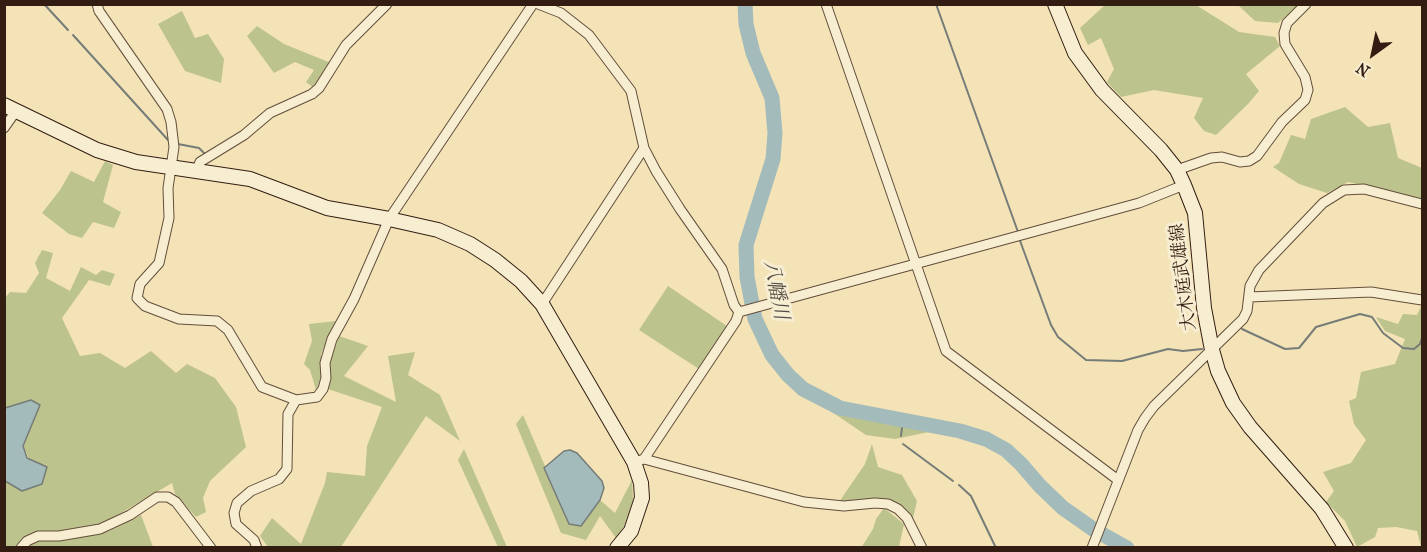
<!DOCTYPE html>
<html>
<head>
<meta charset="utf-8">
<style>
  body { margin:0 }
  #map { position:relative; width:1427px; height:552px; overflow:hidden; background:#f3e3b6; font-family:"IM FELL French Canon",serif }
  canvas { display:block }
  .frame { position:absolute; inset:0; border:6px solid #331d13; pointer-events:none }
  .north { position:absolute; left:1343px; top:24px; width:60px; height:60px; -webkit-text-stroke:4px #f7edd0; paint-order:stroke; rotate:213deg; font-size:16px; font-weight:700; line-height:24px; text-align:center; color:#331d13 }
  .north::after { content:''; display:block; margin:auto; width:21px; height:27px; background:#331d13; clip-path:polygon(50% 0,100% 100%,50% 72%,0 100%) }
</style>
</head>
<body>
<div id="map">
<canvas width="1427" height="552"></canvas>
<div class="frame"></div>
<div class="north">N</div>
</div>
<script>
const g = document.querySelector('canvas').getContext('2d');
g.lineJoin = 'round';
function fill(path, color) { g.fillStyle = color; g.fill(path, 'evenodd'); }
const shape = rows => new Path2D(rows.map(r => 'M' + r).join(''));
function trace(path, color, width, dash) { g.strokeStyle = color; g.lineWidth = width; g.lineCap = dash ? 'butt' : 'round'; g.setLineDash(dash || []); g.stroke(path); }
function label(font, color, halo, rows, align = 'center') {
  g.font = font + ' "IM FELL French Canon","Noto Serif JP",serif'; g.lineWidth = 6; g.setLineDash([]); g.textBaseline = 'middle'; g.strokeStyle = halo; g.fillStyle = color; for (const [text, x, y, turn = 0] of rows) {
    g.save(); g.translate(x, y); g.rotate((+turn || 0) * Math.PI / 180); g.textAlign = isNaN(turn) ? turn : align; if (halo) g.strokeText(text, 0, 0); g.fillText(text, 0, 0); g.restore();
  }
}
fill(shape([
  [1105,5,1196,5,1239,32,1275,37,1280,46,1246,74,1259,91,1248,104,1216,135,1204,131,1194,118,1203,98,1154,90,1121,97,1107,82,1114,69,1101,38,1088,45,1080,28],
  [1238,5,1298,5,1278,23,1255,21],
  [182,11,195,38,208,34,224,59,221,83,185,71,158,24],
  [257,26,284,44,331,63,314,88,306,82,314,70,295,62,274,73,247,36],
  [1345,107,1368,127,1390,123,1398,158,1422,168,1422,199,1348,182,1327,193,1299,184,1273,167,1279,163,1291,135,1305,139,1311,119],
  [105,161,113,165,103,202,121,212,114,228,93,222,82,238,69,234,42,213,60,190,71,171,94,182],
  [42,250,53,253,46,278,70,291,81,267,96,275,102,270,115,274,110,286,89,280,62,318,80,356,100,353,125,368,151,351,176,373,187,364,215,378,236,407,246,447,210,481,203,498,206,512,196,517,175,494,172,483,104,523,107,532,141,515,153,547,5,547,5,481,22,491,41,484,23,446,31,400,5,408,6,350,4,299,10,292,26,293,39,273,35,263],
  [668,286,727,326,699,369,639,330],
  [1422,304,1422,547,1421,547,1417,531,1396,527,1378,528,1375,537,1357,547,1345,521,1326,502,1334,491,1323,472,1351,463,1366,440,1354,424,1349,401,1356,398,1361,372,1395,364,1405,339,1385,331,1376,317,1398,324,1403,314,1417,315],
  [336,321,321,354,321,378,316,390,310,370,304,364,312,341,309,324],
  [339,336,368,346,344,376,396,402,388,356,415,352,408,375,440,395,460,441,426,416,341,547,268,547,260,536,272,518,301,544,325,483,327,472,365,476,367,446,382,407,328,389,329,363],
  [832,412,929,432,895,439,866,435],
  [523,415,570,524,581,526,600,500,615,513,632,480,633,500,624,526,616,538,600,516,586,540,561,533,516,424],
  [872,444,878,467,902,475,917,501,913,518,898,503,875,499,839,502,865,464],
  [464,449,507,547,498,547,458,460],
  [884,508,904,524,899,547,861,548,873,529,876,519]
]), '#bdc38c');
const water = shape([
  [31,400,40,405,23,446,27,458,47,467,42,484,22,491,5,481,5,408,31,400],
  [570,450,577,453,602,481,604,488,600,500,581,526,569,524,544,468,564,451,570,450]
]);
fill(water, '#a3bbbb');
trace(water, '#767c78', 1.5);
trace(shape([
  [44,4,68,30],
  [936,4,1018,232],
  [73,35,168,140],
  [178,144,199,148,205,154],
  [1019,238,1051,325,1058,337,1086,360,1122,361,1168,349,1183,351,1202,349],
  [1242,329,1285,349,1299,348,1316,327,1360,314,1372,317,1383,333,1403,348,1414,349,1420,344,1422,338],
  [901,436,903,420],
  [903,444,953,481],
  [959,485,971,496,996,548]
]), '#767c78', 2);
trace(shape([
  [745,4,746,24,753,53,772,98,775,133,773,159,746,245,747,277,755,319,772,355,788,375,803,389,840,408,960,431,986,439,1006,450,1021,464,1040,486,1063,508,1093,529,1127,548]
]), '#a3bbbb', 15);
const street = shape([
  [97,4,99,11,167,109,171,122,174,147,168,188,169,218,159,263,140,284,137,298,145,306,179,319,217,321,228,330,262,387,296,400,317,397,323,389,326,378,325,363,332,339,354,299,389,219,533,4],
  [538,4,561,13,589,35,631,91,644,148,656,171,680,209,722,269,734,305,739,312],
  [826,4,946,351,1118,480],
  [4,128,16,111],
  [1177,170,1211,158,1222,157,1240,162,1249,161,1257,156,1282,122,1305,100,1308,90,1305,77,1285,44,1284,33,1287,23,1306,4],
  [196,171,200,162,244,135,270,113,312,94,319,88,346,45,387,4],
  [1249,297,1371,292,1422,300],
  [542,304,644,148],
  [739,312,1139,203,1184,185],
  [644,459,804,502,844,506,875,503,888,504,898,509,907,518,922,548],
  [638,461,644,459,736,321,739,312],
  [21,548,27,541,38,536,59,536,100,529,130,515,157,497,168,497,176,502,211,548],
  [257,548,254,540,236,524,234,513,237,503,251,491,279,479,287,469,288,414,296,400],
  [1092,548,1138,430,1145,418,1154,406,1243,319,1247,311,1250,286,1259,270,1323,203,1344,190,1364,189,1422,204]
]);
const secondary = shape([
  [1055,4,1075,53,1102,90,1161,150,1177,170,1184,185,1195,213,1204,308,1212,350,1218,371,1233,403,1250,427,1322,509,1346,548],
  [4,105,97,150,136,162,250,179,327,208,389,219,438,230,470,244,495,260,521,281,542,304,634,462,641,483,642,498,631,531,617,548]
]);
trace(street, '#634e3c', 11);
trace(secondary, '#331d13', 16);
trace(street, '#f7edd0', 9);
trace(secondary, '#f7edd0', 14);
label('18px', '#331d13', '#f7edd0', [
  ["大木庭武雄線",1184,277,-97]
]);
label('italic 20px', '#554c45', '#f7edd0', [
  ["八幡川",775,290,79]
]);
</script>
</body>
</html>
